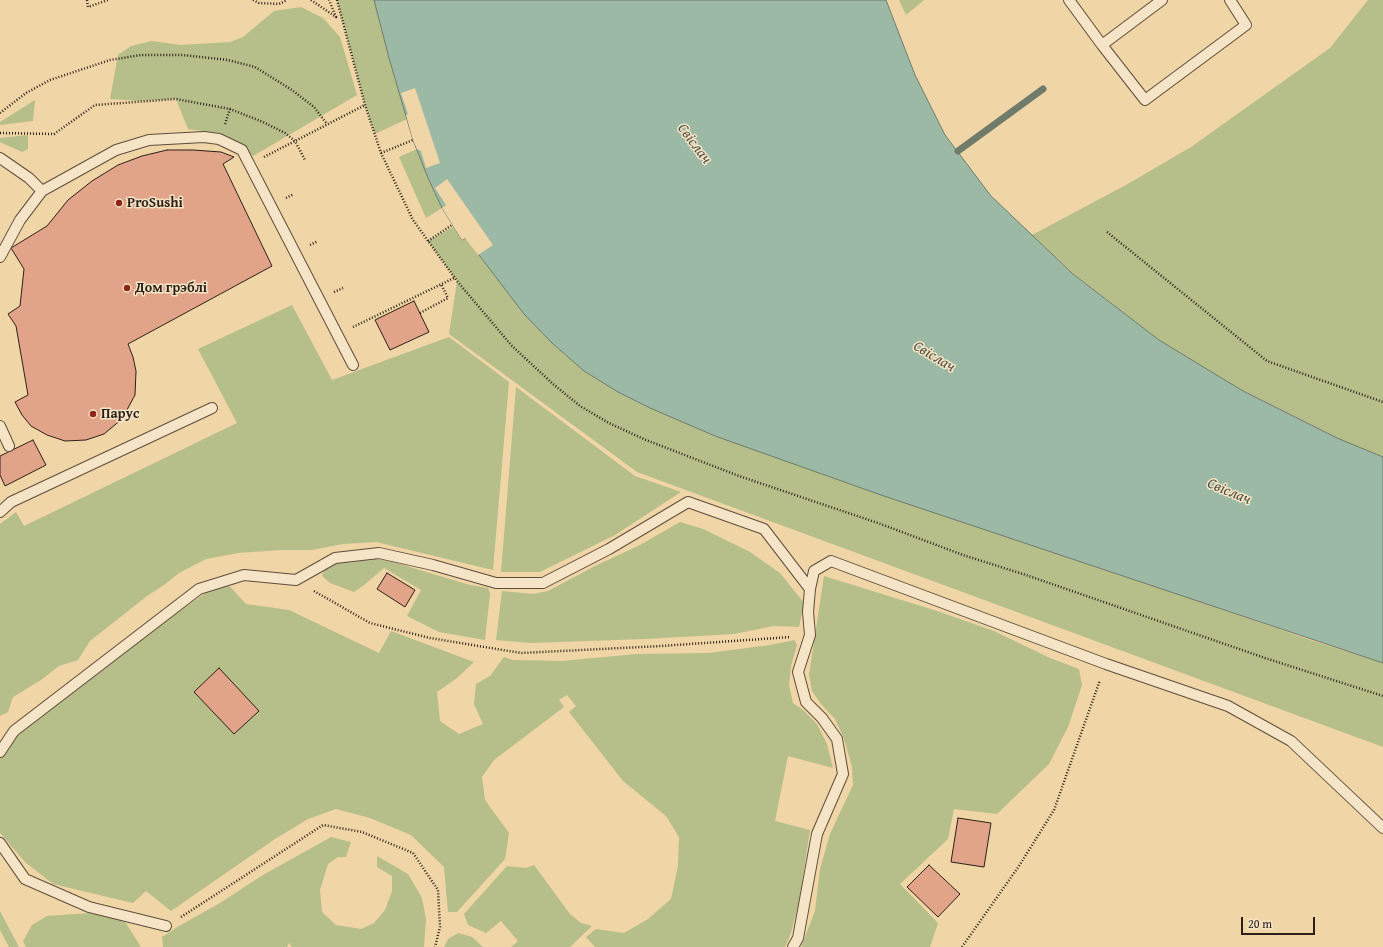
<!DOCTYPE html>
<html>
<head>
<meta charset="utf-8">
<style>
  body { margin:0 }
  #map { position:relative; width:1383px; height:947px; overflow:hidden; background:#f0d5a6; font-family:"Gentium Book Plus",serif }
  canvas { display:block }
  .scale { position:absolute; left:1241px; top:917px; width:74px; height:18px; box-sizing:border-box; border:2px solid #2d2018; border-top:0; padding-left:5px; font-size:12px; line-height:14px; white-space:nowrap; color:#2d2018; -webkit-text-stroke:3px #f5e4c5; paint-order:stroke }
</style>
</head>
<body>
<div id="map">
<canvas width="1383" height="947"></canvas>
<div class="scale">20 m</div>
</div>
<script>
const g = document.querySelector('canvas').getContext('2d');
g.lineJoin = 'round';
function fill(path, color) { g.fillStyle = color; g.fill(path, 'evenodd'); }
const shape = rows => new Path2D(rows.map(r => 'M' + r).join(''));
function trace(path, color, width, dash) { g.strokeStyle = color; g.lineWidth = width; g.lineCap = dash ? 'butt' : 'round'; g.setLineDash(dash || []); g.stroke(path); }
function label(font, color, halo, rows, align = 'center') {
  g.font = font + ' "Gentium Book Plus",serif'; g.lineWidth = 3; g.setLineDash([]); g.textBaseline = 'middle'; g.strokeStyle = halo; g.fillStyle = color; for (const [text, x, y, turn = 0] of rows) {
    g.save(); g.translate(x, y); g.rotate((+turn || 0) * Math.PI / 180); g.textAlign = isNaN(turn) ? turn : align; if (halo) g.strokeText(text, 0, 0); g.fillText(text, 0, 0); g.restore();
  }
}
fill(shape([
  [337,0,374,0,389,58,407,119,375,134,365,105],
  [899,0,924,0,906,15],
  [1368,0,1383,0,1383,457,1337,438,1243,391,1159,340,1074,274,1032,235,1126,185,1191,147,1330,48],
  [301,7,323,18,340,37,357,95,253,156,242,144,218,133,188,129,176,99,141,101,110,99,118,55,131,46,152,41,181,45,230,42,243,37,274,11],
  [35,100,33,121,0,125,0,122],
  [28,135,28,149,22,152,0,142,0,138],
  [417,149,428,178,442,208,426,218,399,157],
  [453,227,462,239,465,237,524,314,552,343,584,371,618,392,650,408,1310,640,1383,663,1383,747,637,472,449,334,457,281,428,241],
  [292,305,332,380,449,337,509,382,493,570,376,542,343,544,312,550,280,550,238,553,206,559,179,573,164,585,147,596,90,641,78,660,59,666,41,680,13,697,8,712,0,716,0,524,16,512,24,526,237,423,198,349],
  [516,387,635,476,681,492,615,535,540,572,501,572],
  [680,522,703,529,750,552,780,573,804,603,799,627,774,626,734,634,645,639,530,643,496,640,502,591,533,594,548,591,595,566,640,545],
  [370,558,393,562,470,585,488,588,490,594,485,640,439,632,407,616,421,590,384,568,363,586,354,592,330,583,322,576,323,572,330,566,345,561],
  [824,576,937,611,994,631,1050,658,1079,669,1082,685,1068,727,1049,764,997,814,954,809,948,839,900,884,938,923,930,947,801,947,815,911,820,869,830,834,853,785,852,767,844,739,835,719,821,704,812,691,809,675],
  [224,580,246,604,289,610,379,653,391,631,474,662,457,678,437,692,440,721,459,734,483,724,474,704,476,684,490,676,504,657,513,660,562,661,637,654,708,653,770,645,795,640,797,645,791,666,789,685,793,703,803,710,817,724,827,744,833,768,788,756,775,821,810,830,799,902,791,933,785,947,595,947,586,937,596,929,624,933,648,919,671,899,678,866,679,837,666,816,623,781,569,712,576,706,567,695,559,700,564,707,494,760,482,777,485,800,509,833,505,859,457,912,448,912,444,867,411,835,370,818,336,809,308,819,275,839,171,911,146,891,133,903,53,884,25,862,0,833,0,745,149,633],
  [331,837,351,842,346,857,338,857,328,864,320,890,322,912,336,925,361,929,374,923,385,910,392,891,392,876,377,867,377,856,408,874,422,898,426,919,424,947,292,947,289,943,287,947,163,947,162,937,179,926,220,903,263,875],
  [534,865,570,914,581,923,592,926,570,947,511,947,518,941,501,921,486,933,468,925,464,914,507,866,526,868],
  [0,911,19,947,9,947,0,930],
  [106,912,126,923,141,947,26,947,23,941,32,925,47,916],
  [458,933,472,937,483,947,444,947,448,939]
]), '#b6be89');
const water = shape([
  [374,0,886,0,915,75,945,135,991,196,1073,274,1159,340,1243,391,1337,438,1383,457,1383,663,881,495,715,436,650,408,618,392,584,371,552,343,524,314,466,238,462,240,442,208,428,178,413,140,389,58,374,0]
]);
fill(water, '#9bb9a4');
trace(water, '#6f7c6c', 1);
fill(shape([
  [415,88,440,163,426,168,421,151,417,149,413,140,406,115,408,114,401,93],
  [447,179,493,245,478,255,465,238,462,240,442,208,446,205,435,188]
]), '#f0d5a6');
trace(shape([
  [958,151,1043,89]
]), '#6f7c6c', 7);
const building = shape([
  [167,150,193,150,221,152,234,157,223,164,272,266,128,344,133,357,136,371,135,395,122,419,104,434,86,440,65,441,47,435,31,426,22,415,15,402,28,395,16,326,8,314,20,306,24,269,11,248,47,226,68,200,92,181,118,165,142,156,167,150],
  [414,301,429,332,390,350,375,320,414,301],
  [33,440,46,465,5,486,0,475,0,456,33,440],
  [387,573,415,590,405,607,377,589,387,573],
  [219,668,259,711,234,734,194,692,219,668],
  [958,818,991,823,984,867,951,862,958,818],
  [929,865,960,894,938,917,907,887,929,865]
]);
fill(building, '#e1a488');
trace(building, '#2d2018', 1);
const service = shape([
  [1069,0,1102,45,1145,100,1246,25,1230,0],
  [1102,45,1162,0],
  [0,158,29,178,42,191,116,150,149,140,204,137,219,139,242,150,353,365],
  [0,257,20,220,42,191],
  [0,426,9,446],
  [0,512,11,502,212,408],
  [810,589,814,571,831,561,1106,664,1228,706,1291,741,1383,828],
  [0,752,14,731,199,589,244,575,296,580,335,558,379,553,433,565,496,583,543,583,609,549,688,502,764,529,810,589,808,612,810,635,798,672,806,702,822,718,837,739,843,774,817,834,798,938,793,947],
  [0,843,25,879,89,907,166,926]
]);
trace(service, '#5e4d3c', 12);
trace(shape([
  [87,0,88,7,108,0],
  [253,0,259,3,279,4,287,0],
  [311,0,336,17,329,0],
  [337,0,365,105,381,153,413,220,457,281,512,346,553,384,580,406,609,423,646,440,739,476,878,523,963,555,1026,575,1265,658,1383,696],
  [0,113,26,93,50,80,110,60,141,55,183,55,228,60,255,67,292,90,314,107,327,124],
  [225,124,230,109],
  [0,133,54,134,95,105,176,99,230,109,263,122,285,133,295,141,305,160],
  [381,153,413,140],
  [264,157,365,105],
  [286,198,294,194],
  [1107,232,1267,361,1383,402],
  [428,241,452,225],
  [310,245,318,241],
  [334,292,343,288],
  [420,313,448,298,441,284],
  [353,327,454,278],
  [314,591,370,623,430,638,521,653,661,646,791,637],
  [181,917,323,825,362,832,413,853,438,890,440,927,435,947],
  [962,947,1019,866,1054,810,1100,680]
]), '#2d2018', 2.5, [1, 2]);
trace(service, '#f5e4c5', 10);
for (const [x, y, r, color] of [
  [119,203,4,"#8f2418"],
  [127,288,4,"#8f2418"],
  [93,414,4,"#8f2418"]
]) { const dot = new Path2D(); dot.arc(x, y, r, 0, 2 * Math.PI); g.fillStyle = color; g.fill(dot); trace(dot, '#f5e4c5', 1.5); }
label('bold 14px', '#2d2018', '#f5e4c5', [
  ["ProSushi",127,203],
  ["Дом грэблі",135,288],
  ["Парус",101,414]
], 'left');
label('italic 15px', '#4e4e42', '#f5e4c5', [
  ["Свіслач",694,144,53],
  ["Свіслач",934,357,31],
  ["Свіслач",1229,492,23]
]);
</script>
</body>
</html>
